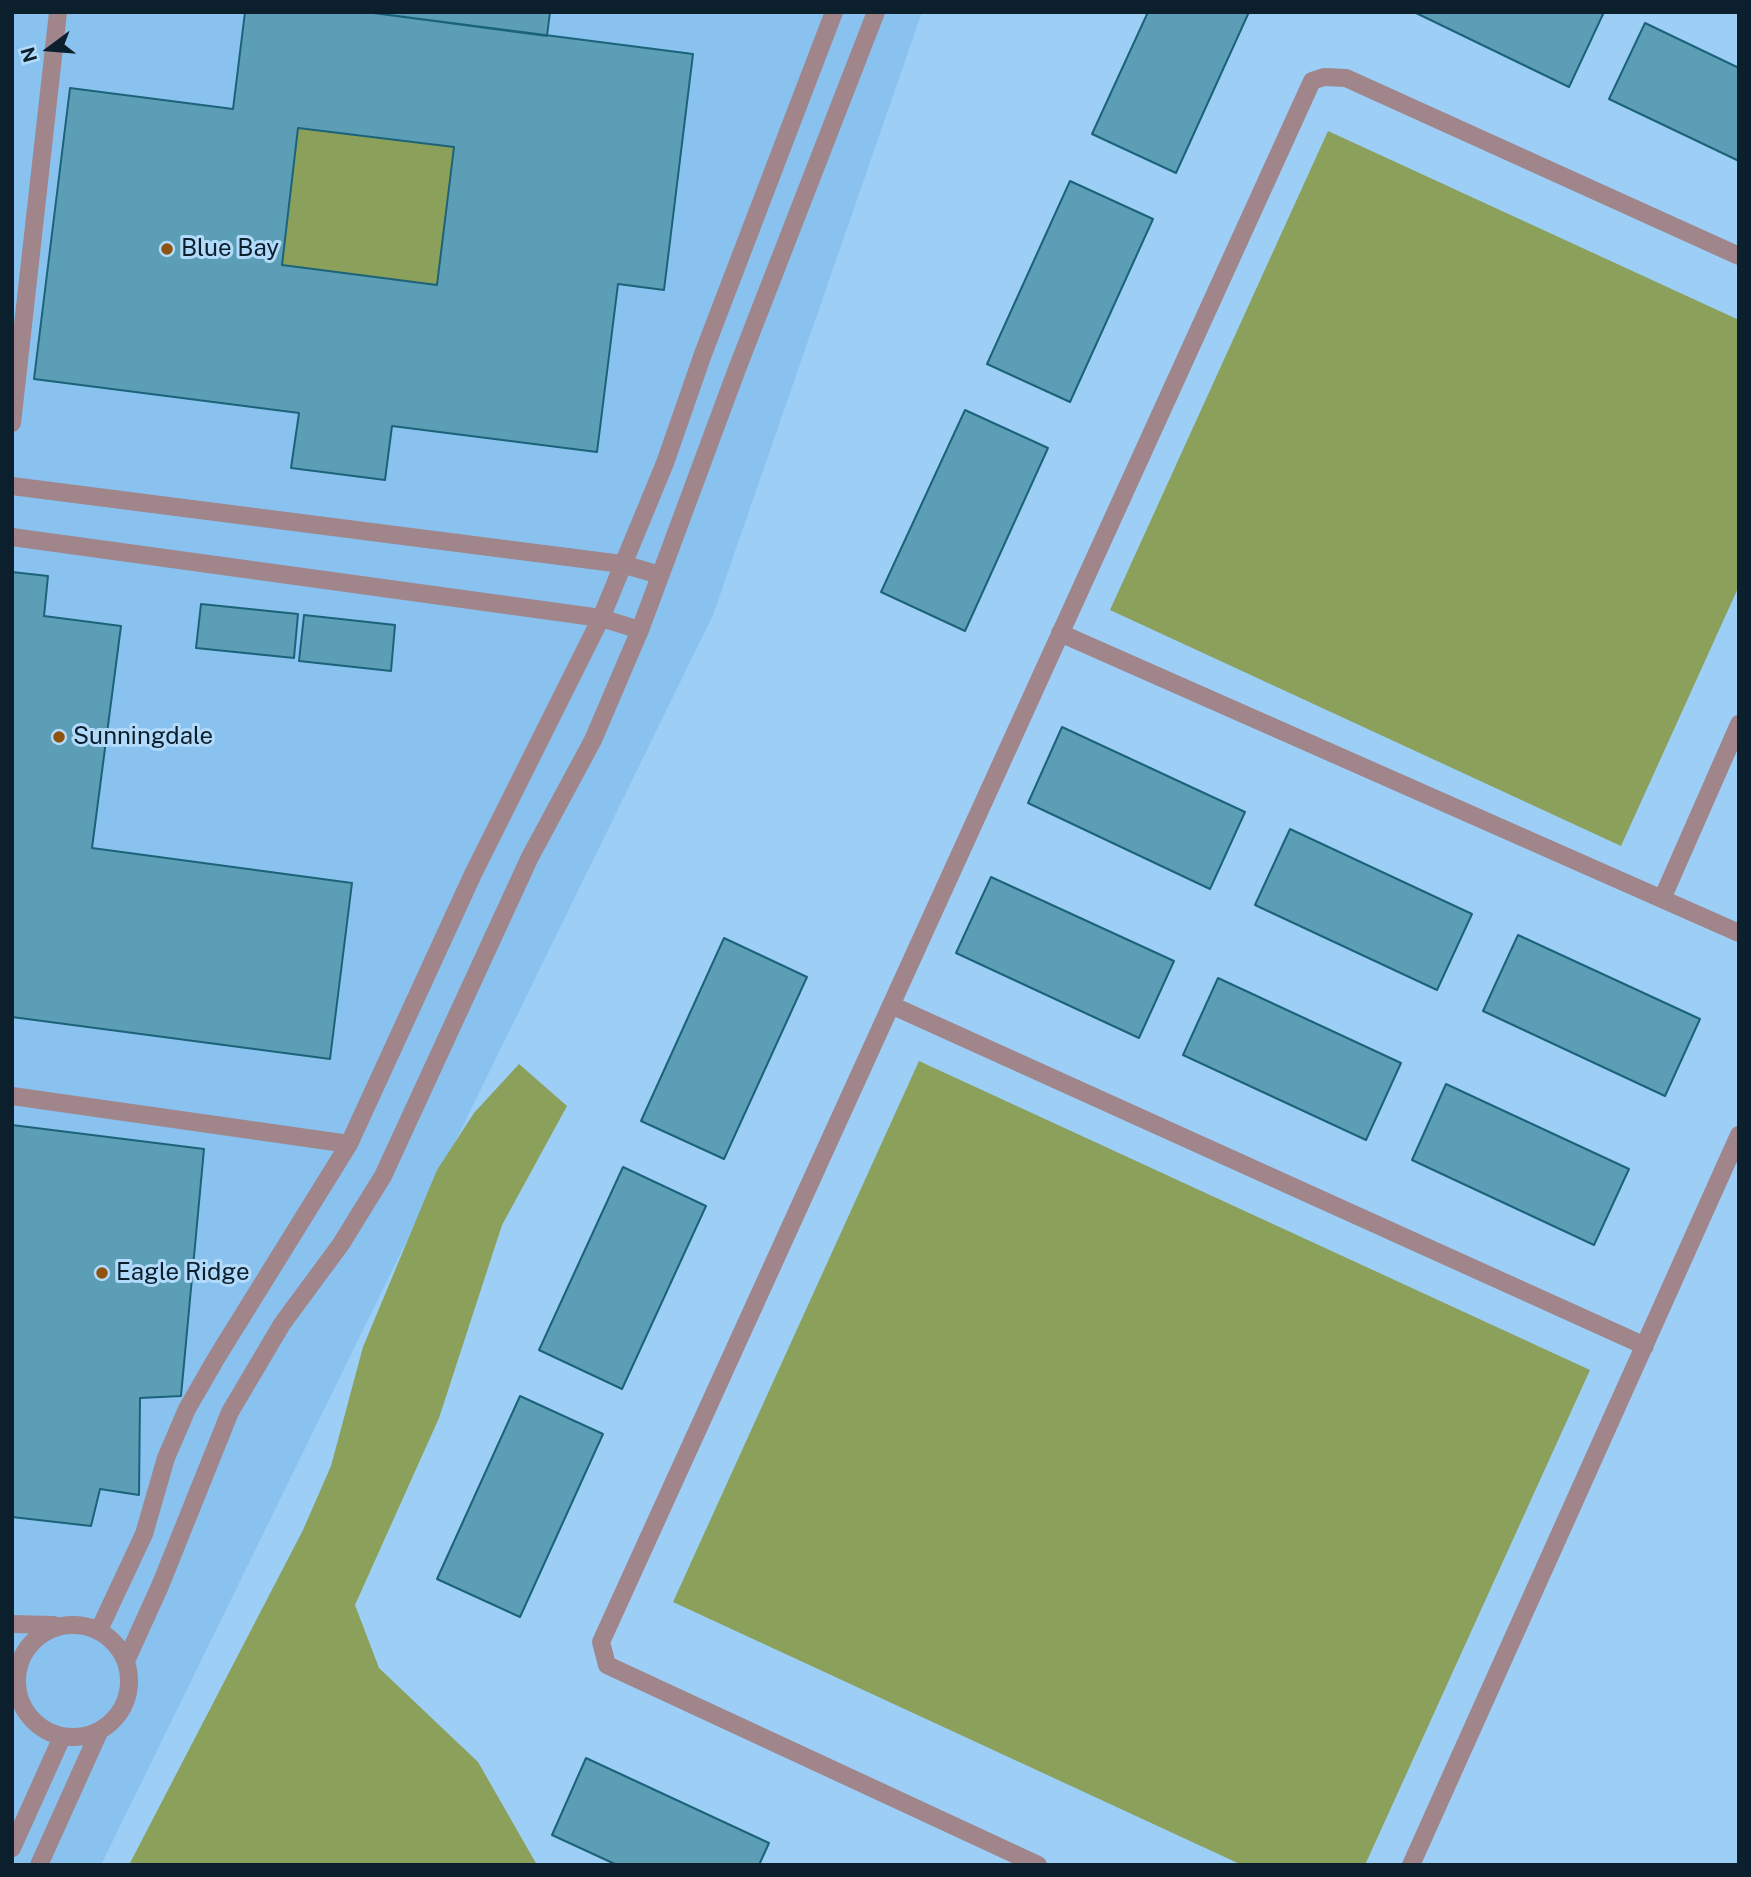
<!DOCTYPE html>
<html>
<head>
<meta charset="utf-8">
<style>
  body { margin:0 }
  #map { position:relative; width:1751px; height:1877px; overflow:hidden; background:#9ccef6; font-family:"Public Sans",sans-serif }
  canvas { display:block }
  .frame { position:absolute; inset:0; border:14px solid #0b1f2d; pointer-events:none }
  .north { position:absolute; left:14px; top:14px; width:70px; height:70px; -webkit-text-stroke:5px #b2dafa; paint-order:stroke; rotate:254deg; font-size:19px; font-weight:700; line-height:28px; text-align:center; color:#0b1f2d }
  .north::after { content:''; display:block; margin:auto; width:24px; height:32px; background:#0b1f2d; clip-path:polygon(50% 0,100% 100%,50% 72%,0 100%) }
</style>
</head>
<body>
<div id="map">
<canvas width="1751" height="1877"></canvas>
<div class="frame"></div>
<div class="north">N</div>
</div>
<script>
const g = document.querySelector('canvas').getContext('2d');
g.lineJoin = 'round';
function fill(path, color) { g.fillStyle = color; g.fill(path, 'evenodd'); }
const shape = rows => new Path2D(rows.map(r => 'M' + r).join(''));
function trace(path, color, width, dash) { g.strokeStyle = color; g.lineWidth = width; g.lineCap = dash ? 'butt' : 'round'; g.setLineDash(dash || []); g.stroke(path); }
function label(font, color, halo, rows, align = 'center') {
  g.font = font + ' "Public Sans",sans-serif'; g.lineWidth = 6; g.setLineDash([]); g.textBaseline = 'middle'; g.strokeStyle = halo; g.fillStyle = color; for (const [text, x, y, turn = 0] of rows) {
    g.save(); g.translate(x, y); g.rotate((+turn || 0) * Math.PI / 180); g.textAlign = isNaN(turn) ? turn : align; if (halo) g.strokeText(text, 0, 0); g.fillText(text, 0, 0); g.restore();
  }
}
fill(shape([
  [12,12,922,12,713,615,101,1865,12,1865]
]), '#89c2ef');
fill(shape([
  [298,128,454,147,437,285,282,265],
  [1328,131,1739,320,1739,586,1621,846,1110,610],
  [919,1061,1590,1370,1365,1865,1242,1865,673,1602],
  [519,1064,567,1106,502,1225,439,1418,355,1605,379,1668,478,1762,537,1865,129,1865,303,1530,331,1466,363,1347,437,1170,474,1113]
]), '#8ba05a');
const building = shape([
  [245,12,366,12,693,54,664,290,618,284,597,452,392,426,385,480,291,468,299,413,34,379,70,88,233,109,245,12],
  [298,128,454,147,437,285,282,265,298,128],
  [366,12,550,12,547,36,366,12],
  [1148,12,1249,12,1176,173,1092,134,1148,12],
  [1414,12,1604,12,1569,87,1414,12],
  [1645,23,1739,68,1739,161,1609,99,1645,23],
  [1070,181,1153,219,1070,402,987,364,1070,181],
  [965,410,1048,448,965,631,881,592,965,410],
  [12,572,48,576,44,616,121,626,92,848,352,883,330,1059,12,1017,12,572],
  [201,604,298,614,294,658,196,648,201,604],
  [304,615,395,625,391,671,299,661,304,615],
  [1062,727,1245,812,1210,889,1028,803,1062,727],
  [1290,829,1472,914,1437,990,1255,905,1290,829],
  [991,877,1174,961,1139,1038,956,953,991,877],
  [1518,935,1700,1019,1665,1096,1483,1011,1518,935],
  [724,938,807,977,724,1159,641,1121,724,938],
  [1218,978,1401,1063,1366,1140,1183,1055,1218,978],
  [1446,1084,1629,1169,1594,1245,1412,1160,1446,1084],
  [12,1125,204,1149,181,1396,140,1398,139,1495,100,1489,91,1526,12,1517,12,1125],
  [623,1167,706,1206,622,1389,539,1350,623,1167],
  [520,1396,603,1434,520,1617,437,1579,520,1396],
  [586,1758,769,1843,759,1865,617,1865,552,1835,586,1758]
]);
fill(building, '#5b9eb6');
trace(building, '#1b6379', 2);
trace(shape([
  [12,423,58,12],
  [12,486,622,564,660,575],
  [12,537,601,618,640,630],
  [1060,633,1739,933],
  [1662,899,1739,724],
  [891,1005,1645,1346],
  [12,1096,349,1144],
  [12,1624,54,1625],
  '17 1681a56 56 0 1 1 112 0a56 56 0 1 1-112 0Z',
  [99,1630,144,1534,166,1458,187,1409,217,1357,349,1144,473,874,601,618,665,463,703,354,834,12],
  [126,1661,160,1586,230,1412,282,1324,341,1244,383,1176,530,857,593,740,640,630,737,369,876,12],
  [12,1848,62,1737],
  [39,1865,99,1732],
  [1038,1865,607,1665,601,1642,1312,81,1324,77,1346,78,1739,256],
  [1411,1865,1739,1135]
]), '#a0858b', 18);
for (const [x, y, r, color] of [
  [167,249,7,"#8e530f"],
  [59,737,7,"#8e530f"],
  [102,1273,7,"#8e530f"]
]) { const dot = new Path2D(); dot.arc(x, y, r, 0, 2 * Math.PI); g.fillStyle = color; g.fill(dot); trace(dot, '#b2dafa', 2.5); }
label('24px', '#0b1f2d', '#b2dafa', [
  ["Blue Bay",181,249],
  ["Sunningdale",73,737],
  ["Eagle Ridge",116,1273]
], 'left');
</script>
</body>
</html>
